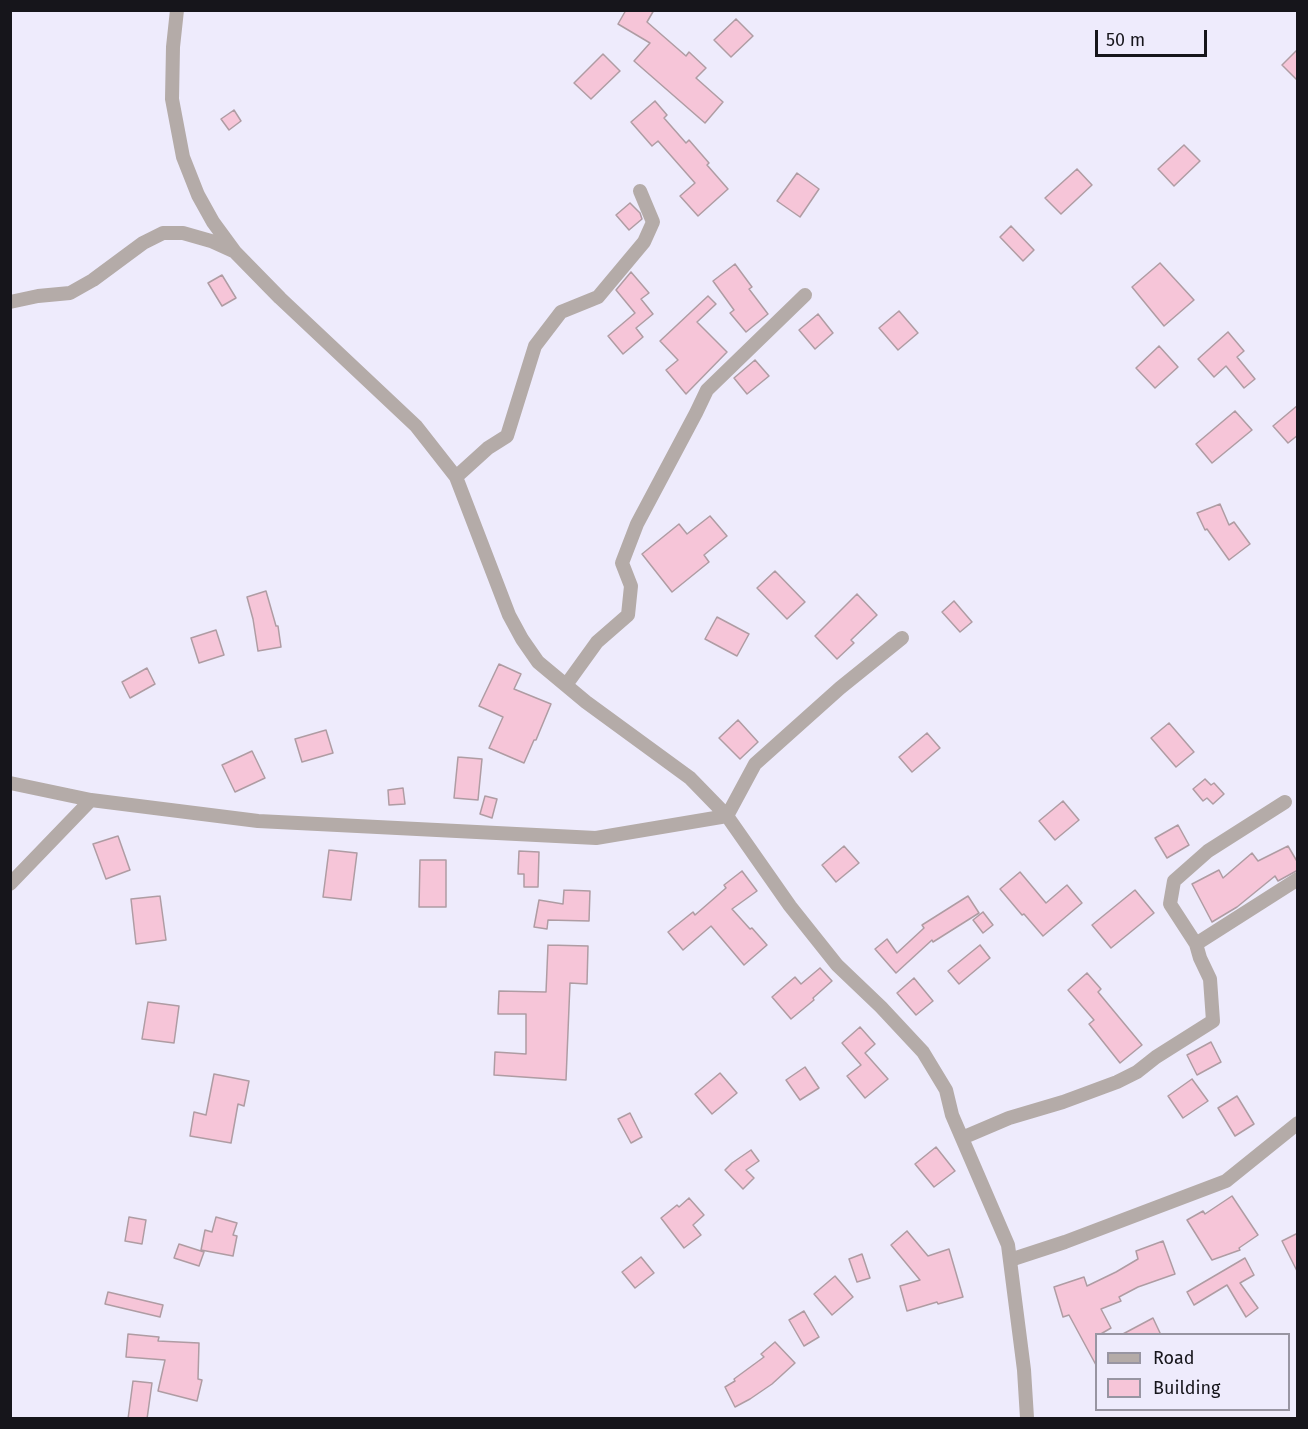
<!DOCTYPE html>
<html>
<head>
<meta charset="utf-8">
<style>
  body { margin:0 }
  #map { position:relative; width:1308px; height:1429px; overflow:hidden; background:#eeebfc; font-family:"Fira Sans",sans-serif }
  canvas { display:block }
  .frame { position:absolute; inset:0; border:12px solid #16151b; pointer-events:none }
  .legend { position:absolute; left:1095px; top:1333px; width:195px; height:78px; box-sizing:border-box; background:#eeebfc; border:2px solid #9895a2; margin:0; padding:8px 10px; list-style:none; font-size:18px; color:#16151b }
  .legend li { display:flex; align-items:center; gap:12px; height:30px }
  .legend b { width:30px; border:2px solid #9895a2 }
  .scale { position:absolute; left:1095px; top:30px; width:112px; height:27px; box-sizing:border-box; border:3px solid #16151b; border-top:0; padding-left:8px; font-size:18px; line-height:21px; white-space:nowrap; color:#16151b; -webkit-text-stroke:4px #eeebfc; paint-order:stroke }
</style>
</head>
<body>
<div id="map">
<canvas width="1308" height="1429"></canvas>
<div class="frame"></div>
<ul class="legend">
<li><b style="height:8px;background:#b4aba8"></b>Road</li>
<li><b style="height:16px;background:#f6c5d8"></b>Building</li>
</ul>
<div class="scale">50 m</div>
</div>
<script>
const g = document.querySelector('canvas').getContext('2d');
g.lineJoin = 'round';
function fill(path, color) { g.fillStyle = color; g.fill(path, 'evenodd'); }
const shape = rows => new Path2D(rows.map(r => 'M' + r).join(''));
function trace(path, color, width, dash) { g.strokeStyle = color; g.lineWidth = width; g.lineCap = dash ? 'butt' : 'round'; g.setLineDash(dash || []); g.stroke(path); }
const building = shape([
  [626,10,654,10,647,22,686,56,689,52,706,68,696,78,723,102,705,123,634,61,650,43,618,24,626,10],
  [736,19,753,36,731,57,714,40,736,19],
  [1298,49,1298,81,1282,65,1298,49],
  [603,54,620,71,591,99,574,83,603,54],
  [655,101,667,115,664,118,686,143,689,140,709,163,707,165,728,189,698,216,680,196,695,183,658,141,652,146,631,122,655,101],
  [234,110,241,121,229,130,221,119,234,110],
  [1184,145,1200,161,1174,186,1158,169,1184,145],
  [1077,169,1092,185,1061,214,1045,198,1077,169],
  [797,173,819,189,800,217,777,201,797,173],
  [630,203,640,213,642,219,629,230,616,215,630,203],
  [1011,226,1034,250,1023,261,1000,237,1011,226],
  [1160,263,1194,300,1164,326,1132,287,1160,263],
  [735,264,752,287,749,289,768,314,746,332,730,313,734,310,713,281,735,264],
  [631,272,649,293,641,299,653,314,636,328,643,337,623,354,608,336,635,313,616,290,631,272],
  [222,275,236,298,222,306,208,283,222,275],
  [708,296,716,304,697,322,727,352,686,394,666,370,678,360,660,341,708,296],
  [899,311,918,333,898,350,879,328,899,311],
  [818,314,833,333,815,349,799,330,818,314],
  [1228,332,1244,351,1237,357,1255,379,1244,388,1226,366,1214,377,1198,359,1228,332],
  [1159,346,1178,367,1155,388,1136,368,1159,346],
  [755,360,769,376,747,394,734,378,755,360],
  [1298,405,1298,435,1288,443,1273,426,1298,405],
  [1235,411,1252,430,1212,463,1196,444,1235,411],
  [1220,504,1229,525,1234,522,1250,544,1229,560,1207,529,1205,530,1197,513,1220,504],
  [710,516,727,536,704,555,709,562,672,592,642,554,679,524,687,534,710,516],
  [775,571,805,602,787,619,757,588,775,571],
  [266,591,276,626,278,626,281,647,258,651,253,619,247,597,266,591],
  [857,594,877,615,851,640,854,643,837,659,815,636,857,594],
  [954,601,972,622,960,632,942,612,954,601],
  [717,617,749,634,737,656,705,639,717,617],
  [216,630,224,655,199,663,191,638,216,630],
  [499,664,521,674,514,689,551,704,536,740,534,740,524,763,489,748,503,717,479,706,499,664],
  [147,668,155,684,130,698,122,682,147,668],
  [738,720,758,742,740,759,719,738,738,720],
  [1169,723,1194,752,1176,767,1151,738,1169,723],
  [326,730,333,753,302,762,295,739,326,730],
  [927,733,940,748,912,772,899,757,927,733],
  [252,751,265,778,235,792,222,765,252,751],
  [458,757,482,759,478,800,454,798,458,757],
  [1205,779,1211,785,1214,783,1224,794,1213,804,1207,798,1203,801,1193,789,1205,779],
  [403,788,405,804,389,805,388,790,403,788],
  [485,796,497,799,492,818,480,814,485,796],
  [1063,801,1079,820,1055,840,1039,821,1063,801],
  [1178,825,1189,845,1167,858,1155,838,1178,825],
  [118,836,130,870,106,879,93,844,118,836],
  [844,846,859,863,836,882,822,865,844,846],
  [1288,846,1298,863,1298,870,1278,881,1275,876,1237,907,1212,922,1192,884,1219,870,1223,878,1252,853,1258,861,1288,846],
  [329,850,357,853,351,900,323,897,329,850],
  [519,851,539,852,538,887,524,887,524,874,518,874,519,851],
  [420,860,446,860,446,907,419,907,420,860],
  [742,871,757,891,732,909,750,929,752,928,767,945,744,965,711,926,683,950,668,932,693,912,695,915,726,888,724,885,742,871],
  [1020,872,1046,903,1067,885,1082,903,1043,936,1024,914,1022,915,1000,889,1020,872],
  [564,890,590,891,589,921,548,920,547,929,534,927,539,900,563,904,564,890],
  [1135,890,1154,913,1111,948,1092,925,1135,890],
  [160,896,166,940,136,944,131,899,160,896],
  [968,896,979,913,933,942,932,940,896,973,875,949,887,939,897,953,924,928,922,925,968,896],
  [983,912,993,925,983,933,973,920,983,912],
  [548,945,588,946,587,984,570,983,566,1080,494,1075,495,1052,526,1054,526,1014,498,1014,499,991,546,992,548,945],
  [980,945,990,958,959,984,948,971,980,945],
  [820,968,832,981,813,998,814,1000,791,1019,772,997,795,977,801,984,820,968],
  [1087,973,1101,989,1098,992,1142,1045,1120,1063,1089,1024,1094,1020,1068,990,1087,973],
  [914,978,933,1001,916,1015,897,993,914,978],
  [148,1002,179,1006,174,1043,142,1039,148,1002],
  [860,1027,875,1044,865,1053,888,1079,865,1098,847,1076,861,1065,842,1043,860,1027],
  [1211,1042,1221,1062,1197,1075,1187,1055,1211,1042],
  [805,1067,819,1088,800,1100,786,1080,805,1067],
  [720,1073,737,1093,712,1114,695,1094,720,1073],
  [214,1074,249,1081,244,1106,238,1104,231,1143,190,1136,194,1112,206,1115,214,1074],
  [1192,1079,1208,1101,1183,1118,1168,1096,1192,1079],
  [1237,1096,1254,1124,1235,1136,1218,1108,1237,1096],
  [630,1113,642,1137,631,1143,618,1119,630,1113],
  [936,1147,955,1171,934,1187,915,1164,936,1147],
  [751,1150,759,1161,746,1170,754,1178,743,1189,725,1170,732,1163,751,1150],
  [1232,1196,1258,1235,1239,1248,1240,1250,1212,1260,1187,1220,1203,1211,1205,1214,1232,1196],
  [689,1198,704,1215,693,1225,701,1235,684,1248,661,1218,677,1205,679,1207,689,1198],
  [129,1217,146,1220,142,1244,125,1241,129,1217],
  [216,1217,237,1223,233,1235,237,1236,233,1256,201,1250,205,1230,212,1232,216,1217],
  [907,1231,928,1256,949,1249,963,1297,938,1304,937,1302,907,1311,900,1286,920,1280,891,1245,907,1231],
  [1298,1233,1298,1273,1282,1241,1298,1233],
  [1163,1241,1175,1274,1138,1287,1119,1297,1121,1301,1101,1309,1111,1328,1099,1335,1096,1335,1096,1365,1069,1315,1063,1317,1054,1287,1084,1277,1087,1286,1116,1272,1138,1259,1136,1251,1163,1241],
  [179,1244,204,1252,199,1266,174,1258,179,1244],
  [862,1254,870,1278,857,1282,849,1259,862,1254],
  [641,1257,654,1273,635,1288,622,1272,641,1257],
  [1245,1258,1254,1275,1240,1283,1258,1308,1246,1317,1227,1285,1194,1305,1187,1292,1245,1258],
  [835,1276,853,1297,832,1315,814,1294,835,1276],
  [108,1292,163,1305,160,1317,105,1304,108,1292],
  [804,1311,819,1337,804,1346,789,1320,804,1311],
  [1153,1318,1161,1335,1121,1335,1153,1318],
  [128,1334,159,1337,158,1341,199,1343,198,1379,202,1380,197,1401,158,1391,165,1360,126,1357,128,1334],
  [775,1342,795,1363,772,1384,750,1399,735,1407,725,1387,735,1381,734,1379,764,1357,761,1354,775,1342],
  [133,1381,152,1383,147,1419,128,1419,133,1381]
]);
fill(building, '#f6c5d8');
trace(building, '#af9ca3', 1.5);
trace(shape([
  [177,10,173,47,172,99,183,157,198,195,213,222,235,252,280,298,416,426,456,477,509,615,522,639,538,662,586,702,690,778,727,816,790,906,837,965,881,1007,923,1052,946,1090,952,1115,1008,1245,1024,1370,1027,1418],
  [10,302,38,296,70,293,93,280,143,243,163,233,183,233,211,241,233,251],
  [456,477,488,448,507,436,535,346,561,312,598,297,644,242,653,222,640,191],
  [566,685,597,642,628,615,631,586,622,563,637,524,696,413,707,390,805,295],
  [10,783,91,800,258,821,596,838,727,816,755,764,840,688,902,638],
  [10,884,91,800],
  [1196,944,1170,904,1174,881,1208,851,1285,802],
  [962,1138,1009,1118,1063,1102,1117,1082,1137,1072,1156,1057,1213,1021,1210,979,1200,958,1196,944,1298,879],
  [1010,1260,1065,1242,1226,1181,1298,1123]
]), '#b4aba8', 14);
</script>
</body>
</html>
